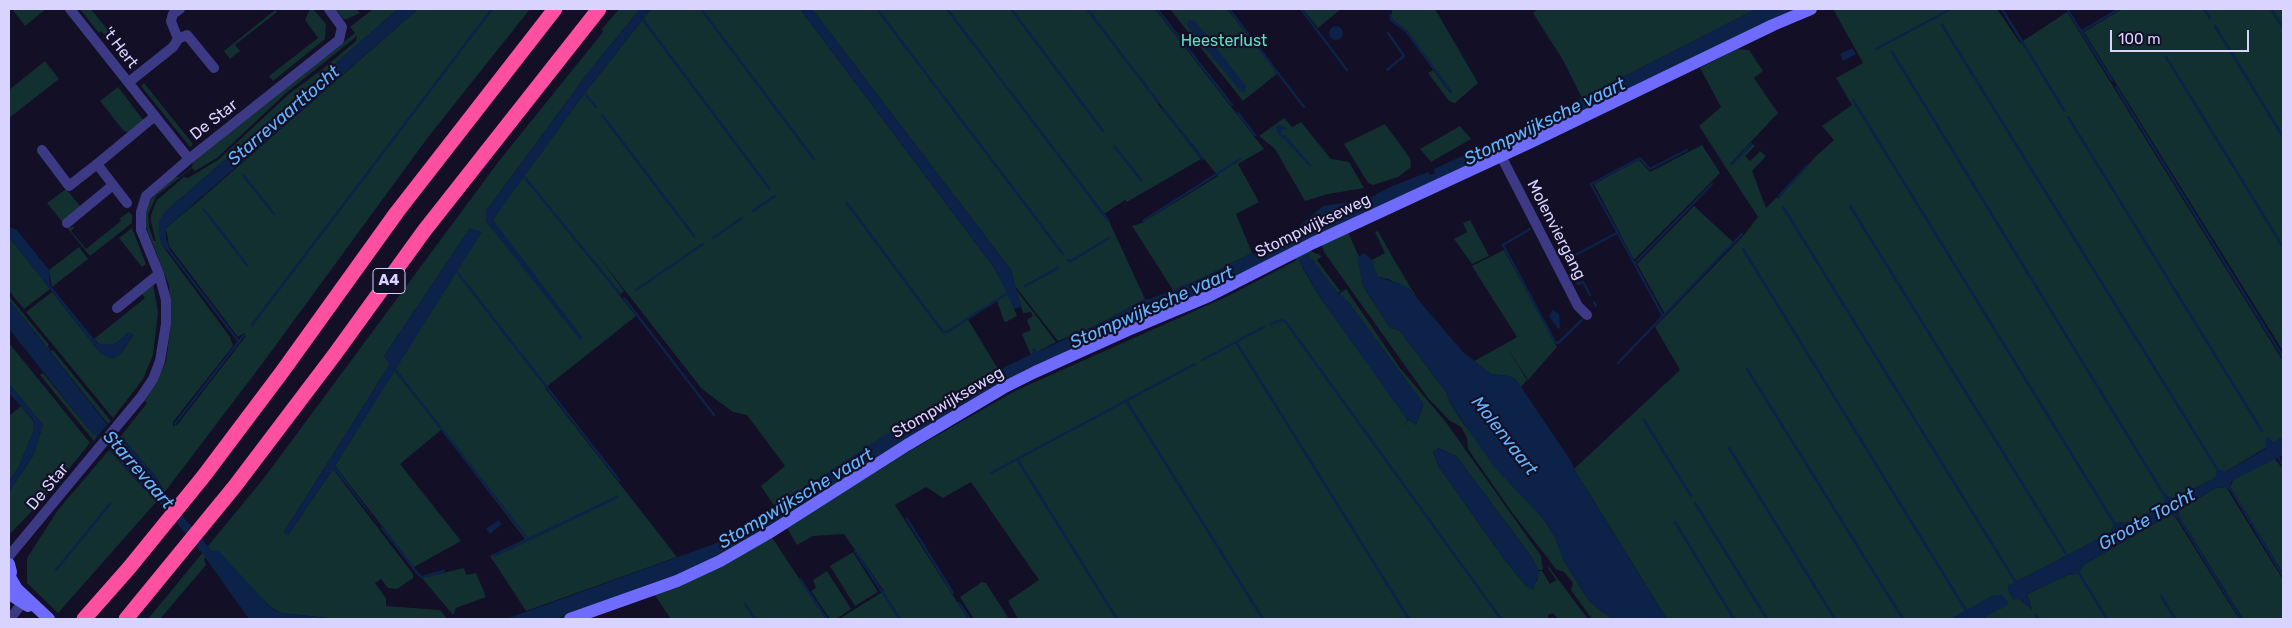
<!DOCTYPE html>
<html>
<head>
<meta charset="utf-8">
<style>
  body { margin:0 }
  #map { position:relative; width:2292px; height:628px; overflow:hidden; background:#130f26; font-family:Rubik,sans-serif }
  canvas { display:block }
  .frame { position:absolute; inset:0; border:10px solid #d9d4ff; pointer-events:none }
  .scale { position:absolute; left:2110px; top:30px; width:139px; height:22px; box-sizing:border-box; border:2px solid #d9d4ff; border-top:0; padding-left:6px; font-size:15px; line-height:18px; white-space:nowrap; color:#d9d4ff; -webkit-text-stroke:4px #130f26; paint-order:stroke }
</style>
</head>
<body>
<div id="map">
<canvas width="2292" height="628"></canvas>
<div class="frame"></div>
<div class="scale">100 m</div>
</div>
<script>
const g = document.querySelector('canvas').getContext('2d');
g.lineJoin = 'round';
function fill(path, color) { g.fillStyle = color; g.fill(path, 'evenodd'); }
const shape = rows => new Path2D(rows.map(r => 'M' + r).join(''));
function trace(path, color, width, dash) { g.strokeStyle = color; g.lineWidth = width; g.lineCap = dash ? 'butt' : 'round'; g.setLineDash(dash || []); g.stroke(path); }
function label(font, color, halo, rows, align = 'center') {
  g.font = font + ' Rubik,sans-serif'; g.lineWidth = 4.5; g.setLineDash([]); g.textBaseline = 'middle'; g.strokeStyle = halo; g.fillStyle = color; for (const [text, x, y, turn = 0] of rows) {
    g.save(); g.translate(x, y); g.rotate((+turn || 0) * Math.PI / 180); g.textAlign = isNaN(turn) ? turn : align; if (halo) g.strokeText(text, 0, 0); g.fillText(text, 0, 0); g.restore();
  }
}
fill(shape([
  [12,9,46,9,25,26],
  [80,9,91,9,111,34,107,38,101,31,99,33],
  [310,9,313,9,326,24,325,39,273,81,269,76,318,38,305,20],
  [335,9,356,9,360,13,347,19,343,19],
  [373,9,398,9,165,212,159,234,162,245,230,337,233,346,173,422,173,426,177,425,246,336,244,333,238,337,169,246,166,228,202,198,418,9,530,9,429,136,262,364,164,493,160,488,162,486,156,477,129,445,120,437,147,403,145,401,166,362,171,323,169,285,146,227,145,215,149,201,174,177,179,177,192,167,193,162,355,33,350,27],
  [357,36,356,41,324,68,289,94,218,160,188,178,184,177,157,200,151,215,151,222,156,241,154,241,149,227,148,215,156,196,192,168,195,171,217,158,286,93],
  [619,9,640,9,587,74,486,211,486,221,582,339,492,220,584,94,651,9,800,9,995,269,1008,293,967,318,998,369,775,507,761,486,785,466,747,415,733,412,702,389,598,256,624,291,621,294,570,233,636,316,545,388,677,557,526,611,490,556,525,539,441,430,400,464,461,541,414,567,335,466,394,370,424,407,395,368,456,272,470,228,384,356,390,364,284,532,288,535,333,469,413,574,413,578,397,589,388,588,381,579,375,583,386,598,386,606,440,610,447,619,336,619,282,613,272,608,212,551,204,559,206,565,160,619,148,619,264,478,499,161,603,32,602,29],
  [812,9,1155,9,1264,149,1238,164,1259,202,1236,214,1252,253,1202,278,1173,290,1132,226,1142,223,1218,176,1159,103,1158,104,1201,159,1127,202,1125,200,1104,214,1076,178,1109,221,1145,299,1097,325,1058,341,1015,286,1011,270],
  [1170,9,1227,9,1278,73,1243,101],
  [1303,9,1341,9,1318,28],
  [1392,9,1435,9,1478,83,1455,103,1449,101,1428,73,1433,70,1450,93,1452,92,1407,31,1392,19],
  [1537,9,1756,9,1582,98,1563,60,1533,13],
  [1833,9,1997,9,2020,43,2067,12,2283,361,2283,437,2212,480,2173,498,2133,522,2115,523,2110,533,2008,586,2019,599,2032,609,2027,594,2068,575,2077,574,2085,564,2171,514,2176,518,2239,619,1981,619,1999,608,1964,612,1951,619,1667,619,1574,469,1680,370,1655,327,1744,235,1758,217,1699,126,1721,107,1700,68,1737,49,1749,50,1763,71,1754,78,1778,113,1730,164,1732,165,1753,144,1755,146,1745,156,1750,161,1760,151,1766,156,1752,171,1766,208,1777,197,1778,199,1815,157,1834,140,1822,126,1852,105,1836,78,1863,63],
  [2122,9,2283,9,2283,351,2084,32],
  [275,10,277,12,235,45,240,51,230,59,224,51],
  [45,61,59,79,9,118,9,90],
  [144,83,193,144,190,147,141,86],
  [118,87,144,121,129,133,123,130,100,101],
  [1284,118,1292,127,1301,122,1331,159,1349,162,1364,188,1328,194,1305,201,1275,149,1259,136],
  [1385,124,1410,158,1411,167,1398,177,1373,185,1368,183,1344,144],
  [1460,126,1471,139,1431,162,1420,149],
  [1702,145,1720,173,1634,260,1594,184,1639,160,1650,172],
  [66,189,81,207,64,224,47,203],
  [1694,206,1733,242,1665,314,1637,264],
  [129,212,132,215,132,223,90,256,65,225,67,224,71,228,73,226,74,228,71,231,86,249,121,221,120,218],
  [1470,220,1489,256,1472,264,1454,239,1467,232,1463,223],
  [132,228,146,264,142,267,119,238],
  [1378,231,1393,258,1417,298,1409,289,1388,279,1378,277,1376,274,1372,260,1385,253,1375,232],
  [1348,232,1359,257,1363,286,1390,328,1399,330,1447,393,1450,403,1463,423,1544,520,1555,537,1564,561,1587,598,1597,608,1613,619,1592,619,1571,590,1573,583,1564,572,1556,569,1511,511,1468,449,1467,438,1461,427,1450,421,1428,398,1324,252,1321,244],
  [9,237,50,289,24,309,9,291],
  [79,247,88,259,52,287,49,270],
  [1308,250,1322,256,1317,260,1340,291,1346,288,1338,293,1329,283,1302,267,1319,296,1408,420,1401,427,1409,420,1416,425,1423,406,1422,402,1349,303,1339,294,1346,289,1400,368,1445,421,1541,556,1543,570,1538,570,1531,556,1456,456,1438,448,1433,452,1439,467,1504,559,1526,586,1537,581,1538,571,1542,571,1550,584,1556,580,1563,590,1548,568,1548,566,1588,619,1558,619,1553,613,1548,615,1548,619,1018,619,1008,601,1039,580,971,482,943,498,926,487,895,505,968,619,839,619,884,591,844,534,813,536,797,545,787,528,901,456,1017,390,1228,296,1297,260,1294,258],
  [1504,250,1557,347,1528,380,1505,344,1517,337,1472,266],
  [153,284,158,312,153,355,143,379,113,418,26,312,52,292,101,354,121,354,133,335,129,332,115,344,99,344,94,339,145,298,141,293],
  [1015,288,1056,342,1037,352,1032,349,1034,353,1031,355,1022,334,1031,330,1027,320,1033,316,1031,312,1023,313],
  [1008,294,1017,316,1006,322,1004,321,997,301],
  [9,296,49,345,48,347,51,351,53,350,111,421,108,424,9,300],
  [9,343,90,443,63,476,64,477,9,535,9,492,33,456,43,425,9,384],
  [1505,344,1527,380,1521,387,1515,379,1508,376,1491,374,1474,361],
  [43,373,92,433,98,436,94,441,40,375],
  [21,406,33,421,34,430,19,466,9,481,9,416],
  [109,450,144,489,151,492,158,500,58,613,27,583,27,558,58,510],
  [2274,458,2283,469,2283,573,2230,487,2233,480],
  [2226,487,2283,580,2283,619,2243,619,2179,516,2178,510,2216,488],
  [771,536,826,619,671,619,654,594],
  [853,552,878,592,855,606,830,566],
  [464,568,466,575,476,573,486,597,456,608,453,615,422,578],
  [827,571,851,609,836,619,830,619,811,591,816,588,813,580],
  [982,582,986,583,1009,619,974,619,960,597]
]), '#12302f');
fill(shape([
  [398,9,418,9,166,228,166,238,172,255,162,245,159,234,159,221,165,212],
  [640,9,651,9,584,94,493,220,583,338,580,340,486,221,486,211,587,74],
  [800,9,812,9,1011,270,1021,307,1014,309,995,269],
  [1756,9,1801,9,1211,290,1065,353,710,561,683,573,556,619,506,619,714,544,746,526,880,438,976,381,1034,353,1032,349,1035,348,1037,352,1097,325,1145,299,1150,299,1202,278,1252,253,1263,255,1268,253,1323,206,1368,199,1390,187,1428,172,1430,175,1435,173,1434,169,1460,157,1521,132,1574,107,1574,102],
  [1189,20,1195,21,1246,86,1245,92,1240,91,1188,27,1187,25],
  '1329 33a7 7 0 1 1 14 0a7 7 0 1 1-14 0Z',
  [1852,48,1856,54,1843,61,1840,54],
  [1280,125,1288,129,1281,130,1281,135,1285,135,1312,166,1310,167,1284,139,1277,134,1276,126],
  [9,227,16,229,49,270,50,285,98,344,115,344,129,332,133,334,121,354,112,359,101,354,9,237],
  [470,228,482,232,335,466,383,530,333,469,288,535,285,535,284,532,390,364,384,356],
  [1364,253,1372,260,1378,277,1401,284,1409,289,1463,352,1491,374,1508,376,1515,379,1521,387,1571,461,1574,469,1667,619,1613,619,1597,608,1587,598,1564,561,1555,537,1544,520,1494,467,1450,403,1447,393,1399,330,1390,328,1363,286,1357,258],
  [1308,254,1338,293,1349,303,1422,402,1423,406,1416,425,1405,417,1319,296,1298,259],
  [9,300,118,438,129,445,156,477,162,486,160,489,212,551,218,550,272,609,282,613,336,619,249,619,202,553,154,496,144,489,98,437,92,433,9,329],
  [1553,310,1559,314,1560,327,1558,329,1549,316],
  [9,384,43,425,33,456,9,492,9,481,19,466,34,430,33,420,9,393],
  [2266,437,2275,442,2283,437,2283,455,2233,480,2230,484,2233,494,2226,487,2216,488,2178,510,2179,516,2176,518,2171,514,2085,564,2077,574,2068,575,2027,594,2032,610,2019,599,2013,600,2008,591,2008,586,2013,583,2110,533,2115,523,2133,522,2164,503,2165,495,2173,498,2212,480,2215,478,2217,469,2226,472,2266,448],
  [1438,448,1456,456,1531,556,1539,572,1533,590,1526,586,1504,559,1439,467,1433,452],
  [498,520,502,524,490,534,486,529],
  [2002,595,2008,602,2006,606,1981,619,1951,619,1991,596]
]), '#0c2248');
fill(shape([
  [110,422,121,435,107,452,96,438]
]), '#130f26');
trace(shape([
  [701,9,814,159],
  [877,9,1063,254],
  [947,9,1108,220],
  [1011,9,1103,131],
  [1087,9,1158,102],
  [1157,9,1232,105],
  [1229,9,1304,107],
  [1301,9,1347,70],
  [2002,9,2064,110],
  [2067,9,2112,80],
  [2204,9,2210,18],
  [2271,9,2283,28],
  [1391,15,1391,20,1406,31,1451,92],
  [641,17,769,188],
  [1942,25,2219,472],
  [2215,26,2283,137],
  [2082,31,2119,9],
  [1876,49,1951,9],
  [1892,52,2166,498],
  [2166,57,2283,247],
  [1387,70,1404,56,1388,33],
  [2116,87,2283,357],
  [583,91,596,107],
  [1853,100,2116,526],
  [1163,109,1203,159],
  [1238,113,1255,135],
  [602,115,694,236],
  [2068,117,2262,431],
  [1114,146,1141,180],
  [1732,164,1751,144],
  [521,173,620,294],
  [243,175,274,214],
  [1779,196,1807,166],
  [847,203,943,332,947,332,1008,293],
  [1850,206,2068,557],
  [1783,207,2017,584],
  [204,210,247,265],
  [753,211,775,196],
  [1143,221,1240,159],
  [1530,229,1503,245,1555,342,1558,343,1582,320],
  [713,238,742,218],
  [1743,249,1967,612],
  [171,253,239,342],
  [1068,260,1071,261,1109,238],
  [1635,263,1712,184],
  [454,268,619,480],
  [1025,286,1058,268],
  [636,290,703,244],
  [1590,295,1583,282,1578,284,1566,260,1617,233],
  [624,298,714,415],
  [1594,302,1596,306],
  [1663,316,1742,234],
  [1271,324,1281,320,1285,321,1501,619],
  [252,325,492,9],
  [1236,342,1409,619],
  [1202,360,1264,327],
  [1618,363,1663,316,1591,184,1640,158,1650,169,1687,150],
  [393,367,528,539],
  [1747,369,1903,619],
  [1127,402,1263,619],
  [1644,420,1691,496],
  [175,424,244,335],
  [1729,448,1835,619],
  [2277,455,2283,466],
  [1017,459,1117,619],
  [991,473,1195,364],
  [2233,493,2283,576],
  [1695,503,1767,619],
  [2177,515,2241,619],
  [907,519,953,593],
  [1675,522,1734,619],
  [382,528,419,575,422,577,444,571],
  [855,551,900,619],
  [494,556,617,497],
  [56,570,110,504],
  [2077,570,2107,619],
  [800,579,827,619],
  [2161,596,2175,619],
  [959,603,970,619],
  [745,604,755,619],
  [2036,615,2038,619]
]), '#0c2248', 2.5);
trace(shape([
  [70,9,189,159],
  [178,39,187,35,214,68],
  [129,82,173,47,178,39,171,21,173,14,180,9],
  [42,150,69,186,97,164],
  [1501,156,1578,306,1587,315],
  [127,203,97,164,155,116],
  [67,223,113,185],
  [117,308,159,274],
  [9,556,141,397,153,379,160,361,166,324,166,300,159,274,141,230,141,212,146,196,189,159,339,40,342,27,329,9],
  [10,619,22,603]
]), '#3d3a85', 10);
trace(shape([
  [9,564,11,572,9,579],
  [10,577,17,589,49,619],
  [9,594,28,606],
  [570,619,677,581,720,561,772,531,907,445,1003,388,1035,372,1128,330,1209,296,1313,243,1531,142,1773,25,1811,9]
]), '#6f6bff', 12);
trace(shape([
  [84,619,129,568,203,477,282,372,397,212,555,9],
  [126,619,235,486,335,354,424,231,599,9]
]), '#ff4fa3', 15);
for (const [x, y, w] of [
  [389,281,32]
]) { const box = new Path2D(); box.roundRect(x - w / 2, y - 12.5, w, 25, 4); g.fillStyle = '#130f26'; g.fill(box); trace(box, '#d9d4ff', 1); }
label('bold 15px', '#d9d4ff', null, [
  ["A4",389,281]
]);
label('16px', '#5fe0c0', '#130f26', [
  ["Heesterlust",1224,41]
]);
label('16px', '#d9d4ff', '#130f26', [
  ["'t Hert",120,48,52],
  ["De Star",214,120,-38],
  ["Stompwijkseweg",1313,226,-26],
  ["Molenviergang",1556,230,63],
  ["Stompwijkseweg",948,403,-30],
  ["De Star",48,487,-50]
]);
label('italic 18px', '#62b6ff', '#130f26', [
  ["Starrevaarttocht",284,116,-41],
  ["Stompwijksche vaart",1545,122,-26],
  ["Stompwijksche vaart",1152,308,-24],
  ["Molenvaart",1504,436,52],
  ["Starrevaart",138,470,49],
  ["Stompwijksche vaart",796,499,-31],
  ["Groote Tocht",2147,520,-29]
]);
</script>
</body>
</html>
